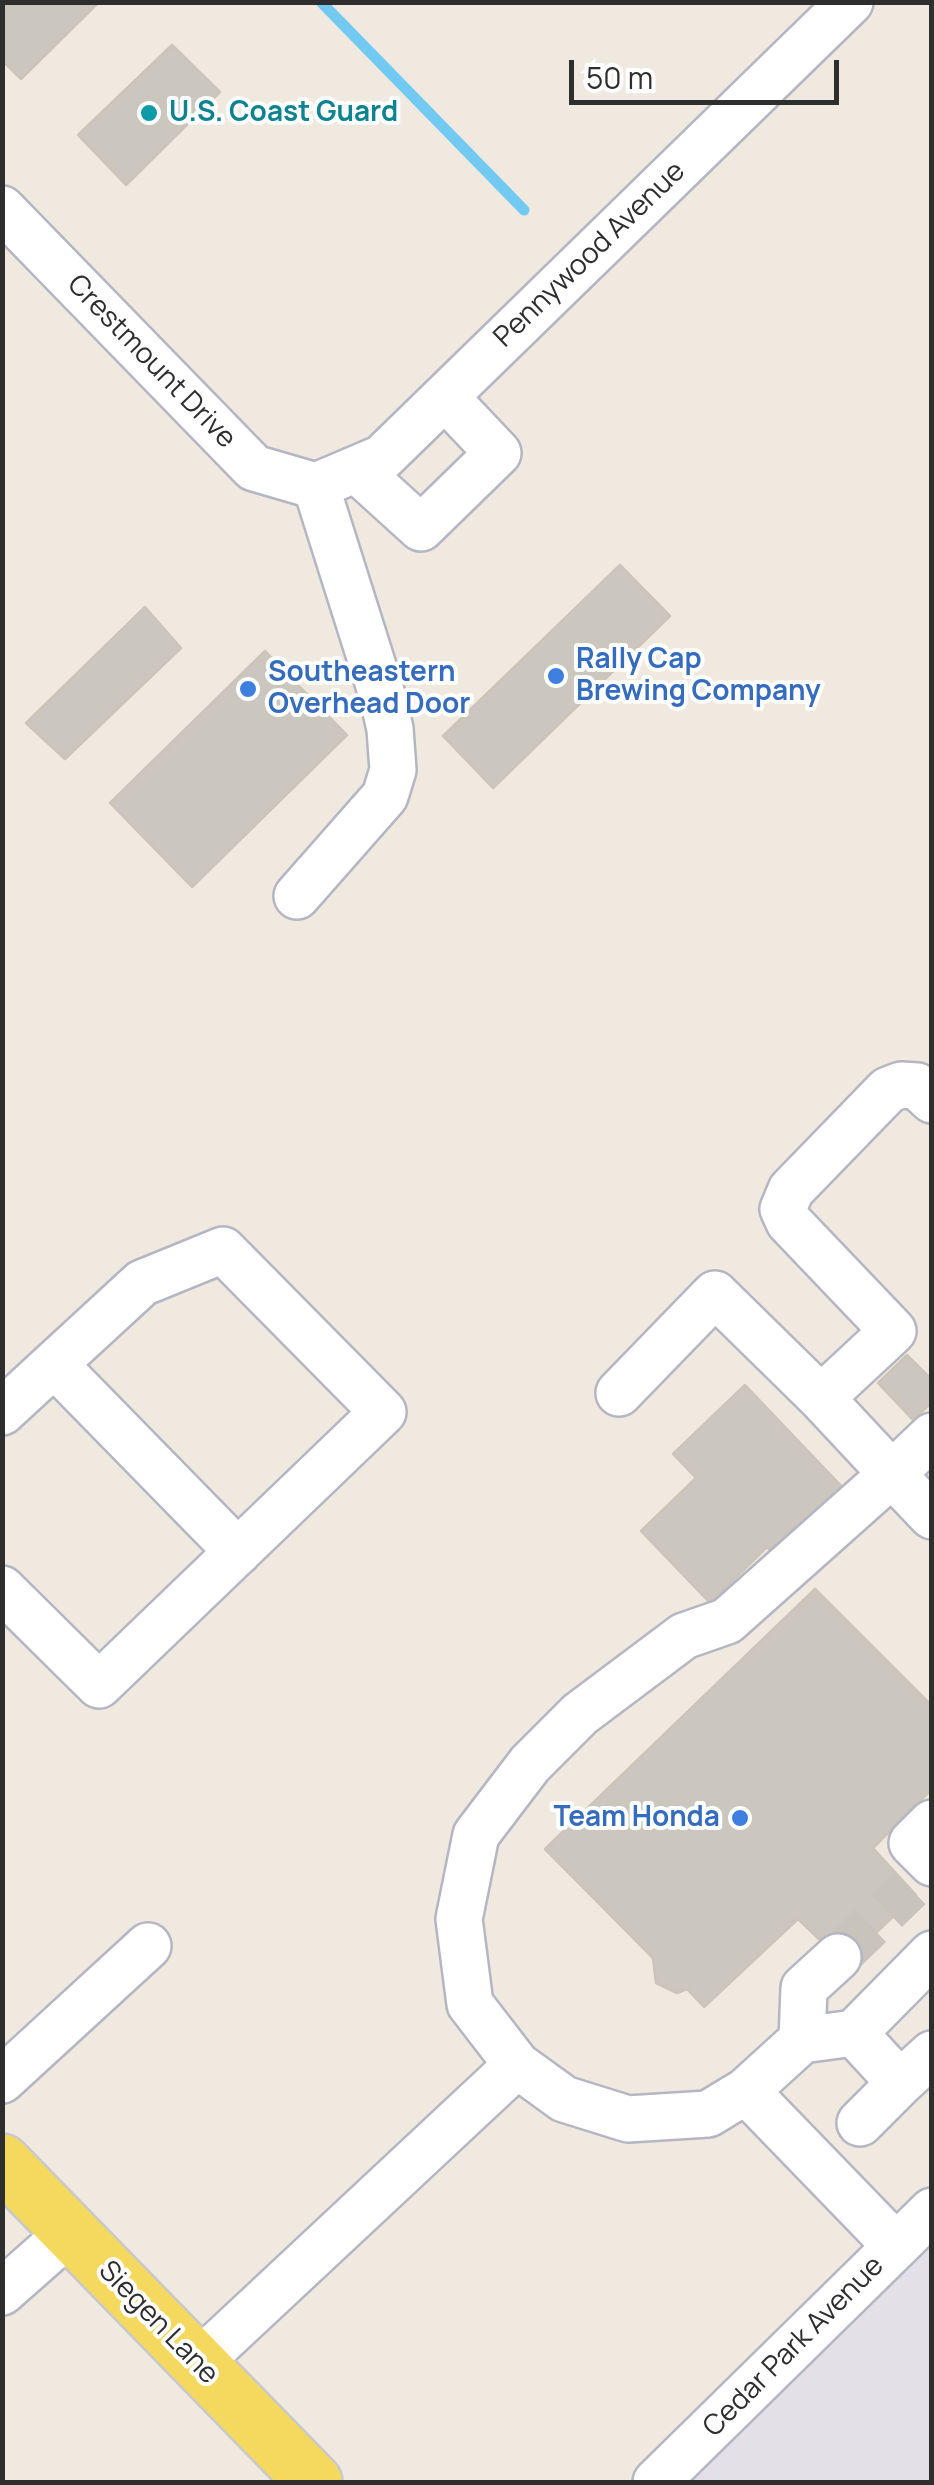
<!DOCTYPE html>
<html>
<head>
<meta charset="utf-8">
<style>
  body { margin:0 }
  #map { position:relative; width:934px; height:2485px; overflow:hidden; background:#efe9e0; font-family:Manrope,sans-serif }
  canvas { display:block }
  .frame { position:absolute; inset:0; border:5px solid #2e2e2e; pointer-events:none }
  .scale { position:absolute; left:569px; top:60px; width:270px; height:45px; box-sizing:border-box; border:5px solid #2e2e2e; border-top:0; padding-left:12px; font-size:30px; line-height:35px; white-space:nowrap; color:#2e2e2e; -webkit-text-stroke:8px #fff; paint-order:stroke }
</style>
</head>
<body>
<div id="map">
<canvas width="934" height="2485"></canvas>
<div class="frame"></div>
<div class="scale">50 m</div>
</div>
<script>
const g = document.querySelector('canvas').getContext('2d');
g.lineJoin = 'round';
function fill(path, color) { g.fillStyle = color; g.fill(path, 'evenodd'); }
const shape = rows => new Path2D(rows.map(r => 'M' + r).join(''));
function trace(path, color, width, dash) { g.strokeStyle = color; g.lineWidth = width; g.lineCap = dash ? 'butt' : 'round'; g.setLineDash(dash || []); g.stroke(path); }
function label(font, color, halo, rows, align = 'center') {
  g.font = font + ' Manrope,sans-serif'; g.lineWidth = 8; g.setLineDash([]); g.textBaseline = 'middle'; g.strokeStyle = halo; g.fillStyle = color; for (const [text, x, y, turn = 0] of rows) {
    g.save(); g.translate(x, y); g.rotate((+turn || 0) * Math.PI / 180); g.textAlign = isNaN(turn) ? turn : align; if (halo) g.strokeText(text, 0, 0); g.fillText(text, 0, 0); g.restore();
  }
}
fill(shape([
  [931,2218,931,2482,658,2482]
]), '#e3e0e8');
trace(shape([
  [321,2,524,210]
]), '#72caf2', 11);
const building = shape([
  [2,2,99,2,21,79,2,60,2,2],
  [172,45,220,92,126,185,78,135,172,45],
  [620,565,670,616,493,788,443,736,620,565],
  [145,607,181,648,65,759,26,723,145,607],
  [265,651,347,735,192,887,110,803,265,651],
  [907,1355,932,1380,932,1402,913,1420,878,1383,907,1355],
  [745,1385,847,1492,779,1560,767,1547,710,1603,641,1531,696,1478,673,1454,745,1385],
  [815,1589,932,1706,932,1789,873,1848,916,1895,844,1963,798,1919,704,2007,687,1989,677,1993,656,1983,653,1958,545,1849,815,1589]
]);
fill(building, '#cbc7be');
trace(building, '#cbc5b9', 2.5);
trace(shape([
  [838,1957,910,1888]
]), '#c8c4bc', 45, [45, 22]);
const minor = shape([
  [2,209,254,468,316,486],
  [356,469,421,528,498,453,445,397],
  [316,486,382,458,850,2],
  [297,896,385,796,393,770,390,729,383,698,316,486],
  [932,1100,917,1086,901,1085,888,1090,791,1190,783,1209,789,1222,893,1331,821,1398,892,1474,932,1436],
  [54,1364,238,1552],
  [619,1393,715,1294,821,1398],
  [2,1412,142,1283,223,1250,383,1412,99,1685,2,1589],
  [932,1823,912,1843,932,1863],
  [854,2033,900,2083,860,2123],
  [802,2040,804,1988,838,1957],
  [517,2065,564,2099,628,2119,708,2114,746,2091,896,2246],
  [2,2080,148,1946],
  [900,2083,932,2054],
  [746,2091,802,2040,854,2033,932,1954],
  [2,2292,70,2232],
  [197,2364,517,2065,470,2004,459,1919,476,1835,530,1764,580,1714,684,1636,727,1621,892,1474,932,1516],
  [656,2482,932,2211]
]);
const major = shape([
  [2,2162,314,2482]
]);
trace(minor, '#b4b6c1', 50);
trace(major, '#c9c9c9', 60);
trace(minor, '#fff', 45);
trace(major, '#f5d95f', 55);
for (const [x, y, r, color] of [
  [149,113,10,"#0f9aa8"],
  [556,676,10,"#3f7fe0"],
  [248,689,10,"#3f7fe0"],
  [740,1818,10,"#3f7fe0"]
]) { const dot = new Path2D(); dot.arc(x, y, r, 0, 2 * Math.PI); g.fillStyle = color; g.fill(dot); trace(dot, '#fff', 4); }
label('bold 28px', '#0d838f', '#fff', [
  ["U.S. Coast Guard",169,113]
], 'left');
label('28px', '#2e2e2e', '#fff', [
  ["Pennywood Avenue",590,255,-44],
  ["Crestmount Drive",151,362,46],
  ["Siegen Lane",158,2323,46],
  ["Cedar Park Avenue",794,2347,-45]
]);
label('bold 28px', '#366cbe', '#fff', [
  ["Rally Cap",576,660],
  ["Brewing Company",576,692],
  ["Southeastern",268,673],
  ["Overhead Door",268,705],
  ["Team Honda",720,1818,"right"]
], 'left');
</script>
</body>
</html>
